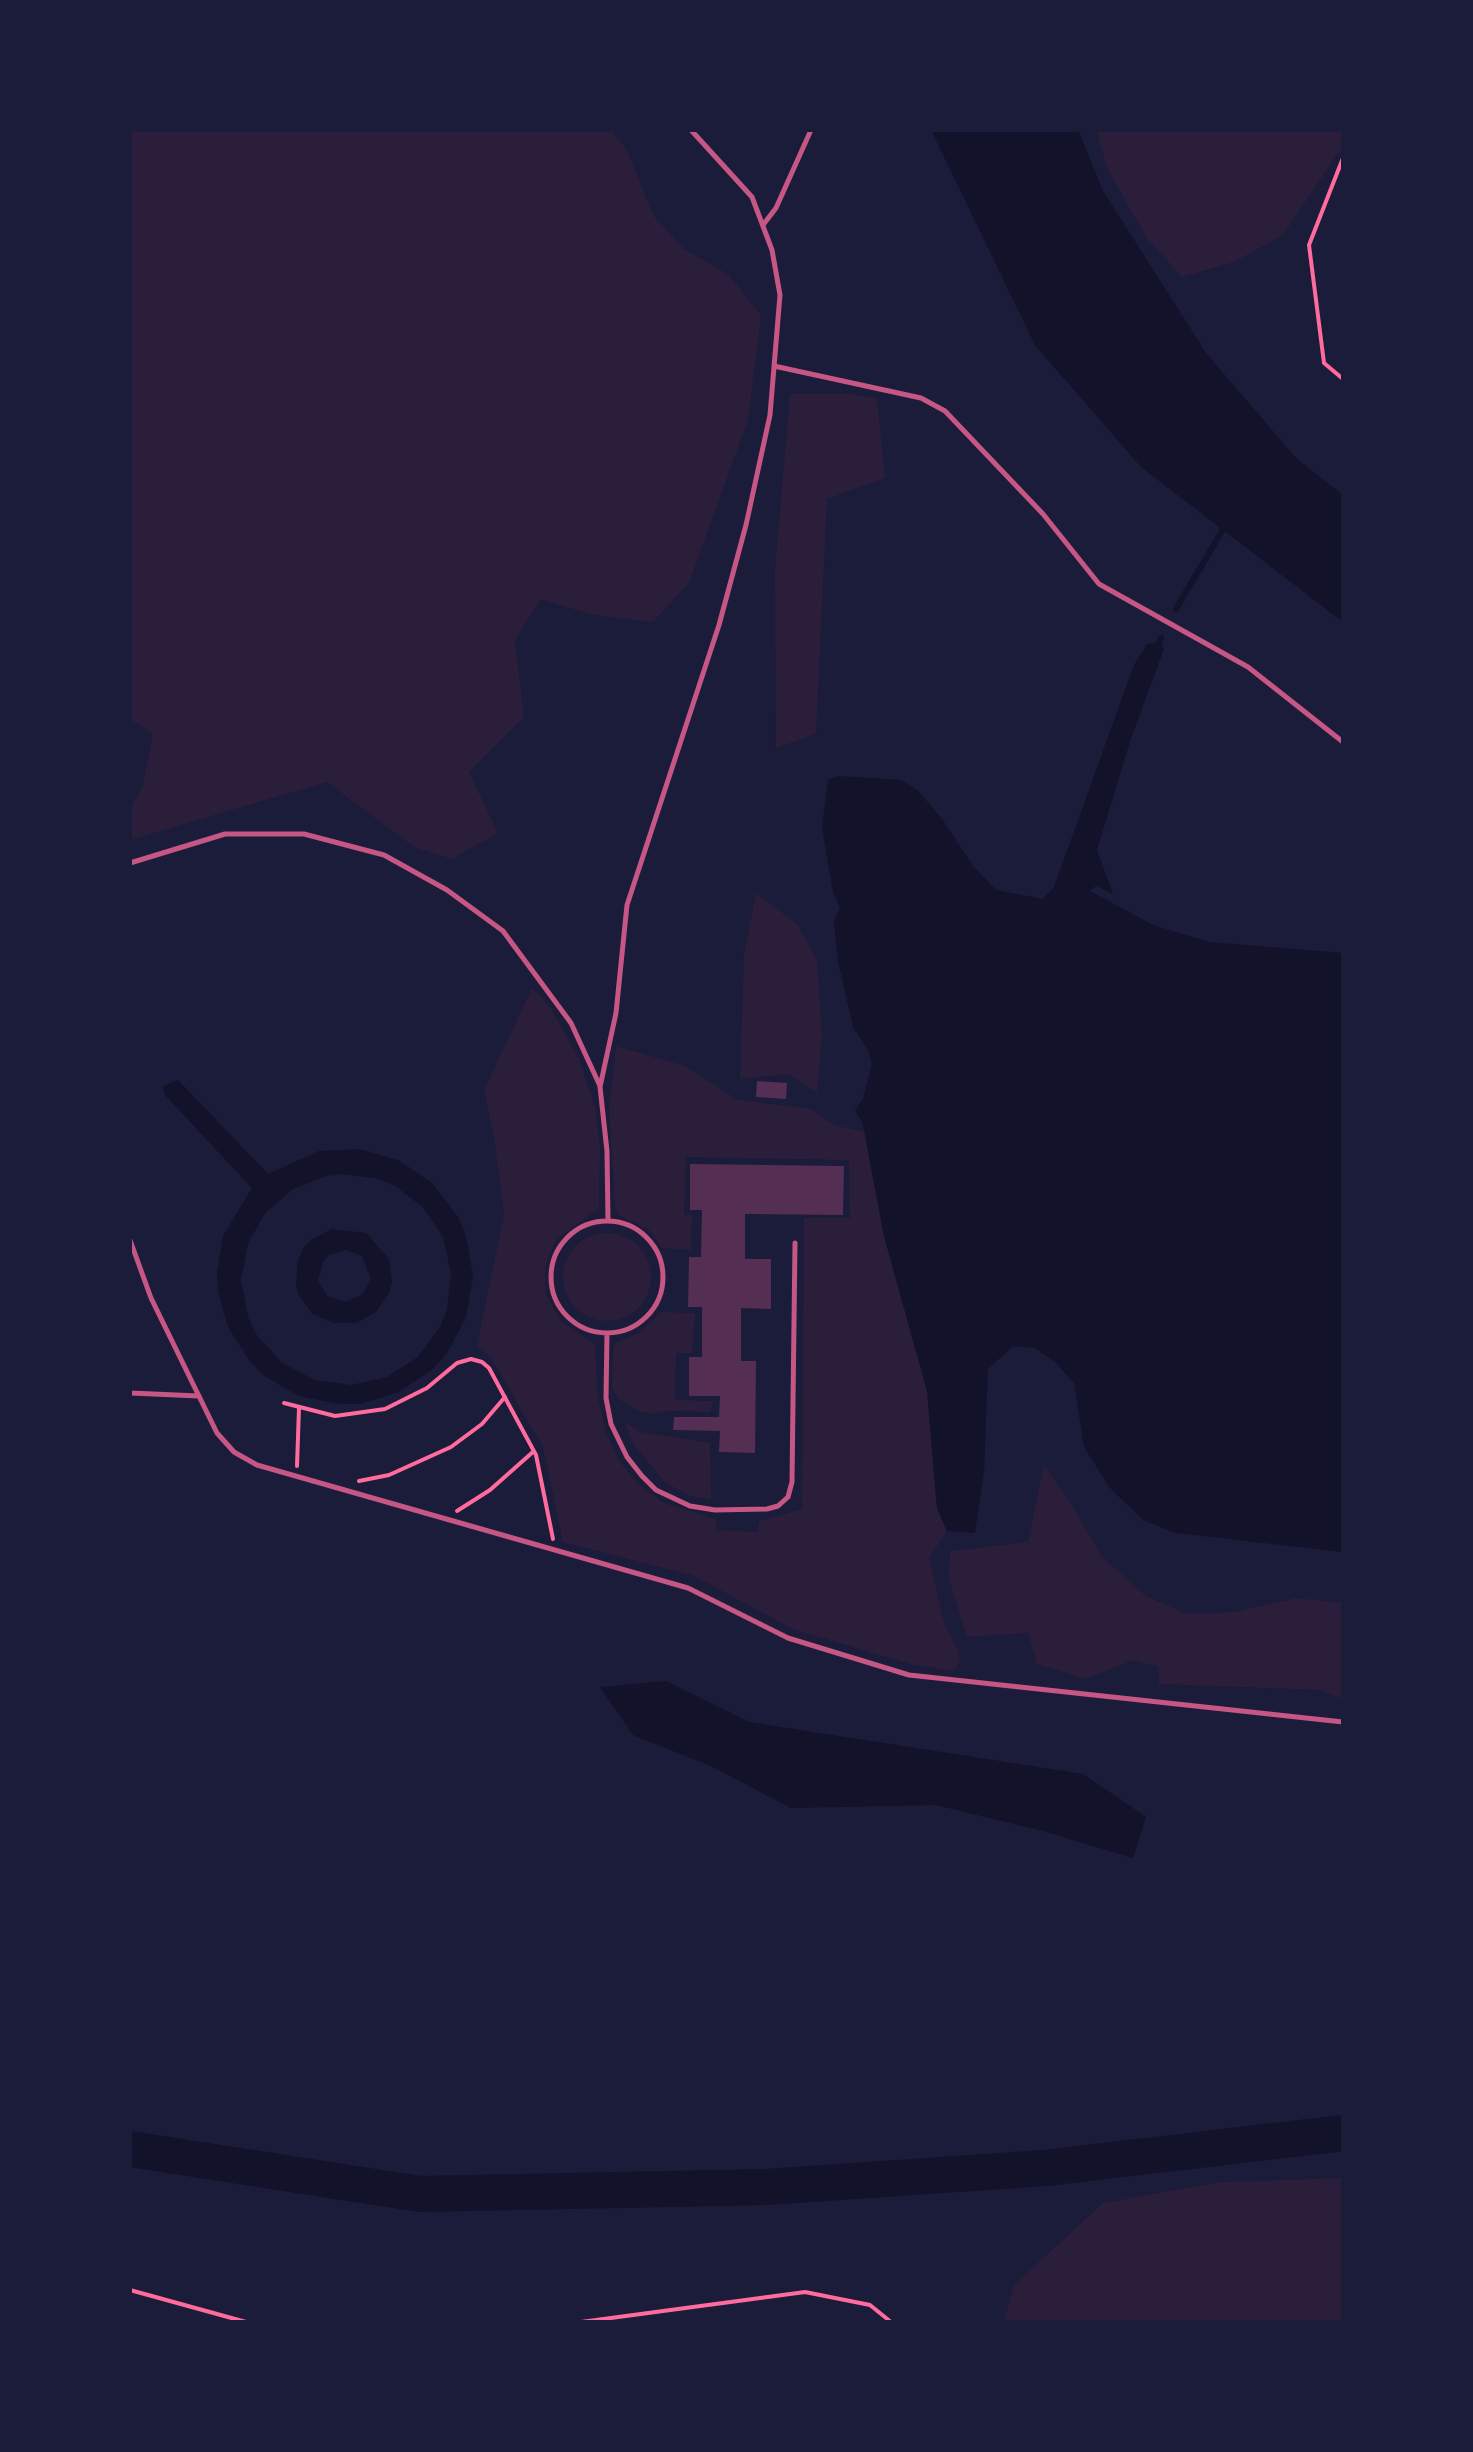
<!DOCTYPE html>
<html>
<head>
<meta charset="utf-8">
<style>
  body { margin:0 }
  #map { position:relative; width:1473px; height:2452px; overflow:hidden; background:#1b1b3a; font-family:Ubuntu,sans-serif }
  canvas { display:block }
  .frame { position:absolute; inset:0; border:132px solid #1b1b3a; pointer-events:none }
</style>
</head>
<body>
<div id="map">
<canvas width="1473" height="2452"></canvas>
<div class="frame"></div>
</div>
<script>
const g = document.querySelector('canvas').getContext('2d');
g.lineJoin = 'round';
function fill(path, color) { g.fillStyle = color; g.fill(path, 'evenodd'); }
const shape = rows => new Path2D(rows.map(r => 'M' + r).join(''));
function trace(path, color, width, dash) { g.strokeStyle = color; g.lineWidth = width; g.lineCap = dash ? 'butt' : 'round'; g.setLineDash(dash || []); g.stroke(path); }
fill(shape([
  [130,130,611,130,627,150,653,215,684,249,729,275,761,315,748,420,689,583,653,622,593,615,541,599,515,640,524,717,469,772,498,833,452,859,414,847,327,782,130,840,130,807,142,789,153,734,130,719],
  [1096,130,1343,130,1343,146,1283,235,1234,262,1182,277,1146,237,1108,170],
  [790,394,850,394,877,398,885,478,827,499,816,734,776,748,775,570],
  [756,893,797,924,817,960,822,1035,817,1093,789,1074,740,1079,744,954],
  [532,988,549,1005,579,1059,595,1107,600,1146,599,1208,556,1240,545,1267,546,1295,560,1320,595,1345,598,1400,607,1435,620,1462,638,1484,664,1503,716,1519,717,1530,757,1532,759,1521,802,1509,804,1218,850,1218,849,1160,686,1157,684,1215,692,1215,691,1250,663,1248,648,1229,620,1216,615,1207,609,1107,616,1046,685,1066,738,1100,811,1109,834,1125,864,1132,884,1236,927,1391,937,1508,947,1531,929,1558,944,1622,958,1650,960,1662,953,1671,910,1664,793,1629,694,1576,563,1542,543,1447,491,1358,477,1345,504,1215,494,1137,484,1090],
  '563 1277a44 44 0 1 1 88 0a44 44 0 1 1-88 0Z',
  [661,1312,695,1313,692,1353,676,1353,675,1400,712,1401,711,1412,671,1411,653,1414,639,1411,618,1399,612,1388,613,1348,617,1342,639,1333],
  [624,1422,641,1432,710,1443,711,1500,690,1496,666,1483,633,1444],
  [1044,1465,1071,1503,1102,1557,1146,1596,1187,1614,1235,1612,1296,1598,1343,1603,1343,1699,1320,1690,1159,1684,1158,1667,1134,1660,1085,1679,1037,1664,1028,1633,967,1637,949,1579,950,1551,1028,1542],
  [1343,2178,1343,2322,1004,2322,1014,2285,1103,2203,1221,2182]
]), '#2a1e3b');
fill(shape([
  [931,130,1078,130,1103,191,1206,353,1297,459,1343,495,1343,622,1141,467,1035,345],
  [1159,643,1164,649,1131,738,1097,850,1113,894,1096,886,1090,891,1153,925,1209,942,1343,953,1343,1552,1176,1533,1143,1520,1110,1488,1084,1447,1074,1383,1056,1363,1035,1348,1013,1346,988,1369,984,1472,975,1533,947,1531,937,1508,927,1391,884,1236,863,1124,855,1110,863,1099,872,1064,869,1052,853,1027,838,961,834,922,840,907,833,892,822,827,828,780,837,776,902,780,918,791,943,820,973,866,996,890,1043,899,1054,887,1134,665,1147,644],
  [178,1080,268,1174,319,1151,360,1149,400,1161,433,1184,458,1217,466,1236,473,1276,466,1317,447,1353,433,1369,399,1392,360,1404,339,1404,299,1396,263,1375,249,1360,228,1327,218,1291,217,1273,223,1236,252,1188,164,1094,163,1086],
  [344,1174,379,1179,395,1186,423,1207,443,1237,451,1273,447,1310,440,1327,418,1357,387,1377,351,1385,314,1380,281,1362,256,1334,248,1317,241,1280,248,1243,266,1212,293,1189,326,1176],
  [332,1229,366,1233,389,1259,392,1282,389,1293,376,1312,356,1323,334,1323,313,1314,299,1296,296,1284,298,1260,303,1249,311,1240],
  [346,1250,362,1256,371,1279,362,1295,345,1302,327,1296,318,1280,323,1262,329,1255],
  [666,1681,749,1722,1083,1774,1146,1817,1133,1858,1039,1830,936,1805,791,1808,711,1766,633,1735,600,1687]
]), '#12122b');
trace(shape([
  [1176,609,1225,526],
  [1159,643,1161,638]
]), '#12122b', 6);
trace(shape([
  [130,2149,420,2194,766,2187,1045,2168,1343,2133]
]), '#12122b', 36);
fill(shape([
  [757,1081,787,1083,786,1099,756,1097],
  [690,1164,844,1166,843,1215,745,1214,745,1259,771,1259,771,1309,741,1308,741,1361,756,1361,755,1453,719,1452,720,1431,673,1430,674,1417,719,1417,720,1396,689,1396,689,1357,702,1357,702,1307,688,1307,689,1257,701,1257,702,1210,690,1210]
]), '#542f53');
trace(shape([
  [1343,158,1309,245,1324,363,1343,379],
  [284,1403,335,1416,385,1409,427,1388,457,1363,471,1359,482,1362,489,1368,536,1455,553,1539],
  [297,1466,299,1408],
  [359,1481,389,1475,451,1447,482,1424,505,1397],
  [457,1511,490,1490,534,1451],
  [130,2290,246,2322],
  [581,2322,805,2292,870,2305,891,2322]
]), '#ff6b9d', 4);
trace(shape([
  [763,225,776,208,811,130],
  [774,366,921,398,945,411,1043,514,1099,584,1248,667,1343,742],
  [130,863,225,834,304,834,384,855,447,890,503,931,571,1023,600,1086],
  [608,1220,607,1151,600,1087,616,1013,627,905,719,625,746,525,770,415,780,295,772,250,752,197,691,130],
  '551 1277a56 56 0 1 1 112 0a56 56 0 1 1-112 0Z',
  [130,1240,151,1298,217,1433,234,1452,257,1465,688,1588,788,1638,909,1675,1343,1722],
  [607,1333,606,1398,611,1424,627,1457,642,1476,656,1490,690,1506,715,1510,767,1509,778,1506,788,1497,792,1482,795,1243],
  [130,1393,199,1396]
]), '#c65784', 5);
</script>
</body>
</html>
